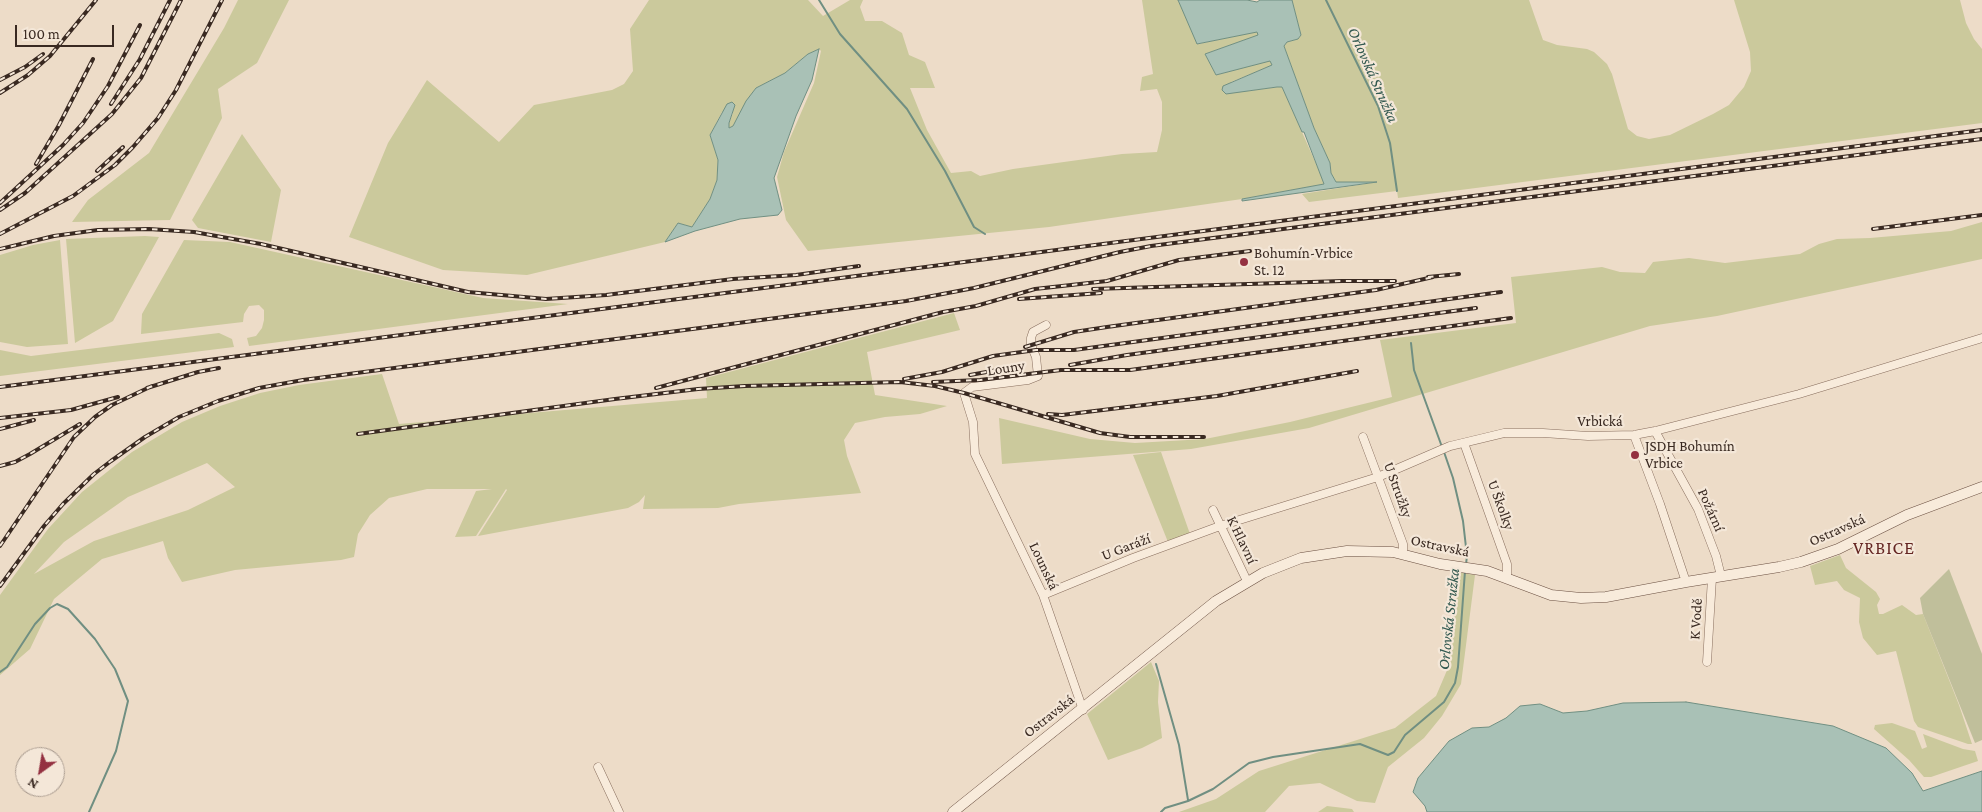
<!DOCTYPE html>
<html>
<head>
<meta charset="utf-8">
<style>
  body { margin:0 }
  #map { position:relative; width:1982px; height:812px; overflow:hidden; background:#eddcc8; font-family:"Crimson Pro",serif }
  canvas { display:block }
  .north { position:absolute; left:15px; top:747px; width:50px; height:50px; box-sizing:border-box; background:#f4e7d8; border:1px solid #a99b8f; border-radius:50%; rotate:212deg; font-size:14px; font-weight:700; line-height:20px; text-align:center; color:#392921 }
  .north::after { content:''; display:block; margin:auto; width:18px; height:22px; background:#943141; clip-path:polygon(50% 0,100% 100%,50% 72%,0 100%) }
  .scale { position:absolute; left:15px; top:25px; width:99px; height:22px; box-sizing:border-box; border:2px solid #392921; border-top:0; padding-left:6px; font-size:15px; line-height:18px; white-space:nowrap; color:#392921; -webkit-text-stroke:4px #f4e7d8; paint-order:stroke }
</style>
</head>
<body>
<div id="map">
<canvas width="1982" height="812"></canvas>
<div class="north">N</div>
<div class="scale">100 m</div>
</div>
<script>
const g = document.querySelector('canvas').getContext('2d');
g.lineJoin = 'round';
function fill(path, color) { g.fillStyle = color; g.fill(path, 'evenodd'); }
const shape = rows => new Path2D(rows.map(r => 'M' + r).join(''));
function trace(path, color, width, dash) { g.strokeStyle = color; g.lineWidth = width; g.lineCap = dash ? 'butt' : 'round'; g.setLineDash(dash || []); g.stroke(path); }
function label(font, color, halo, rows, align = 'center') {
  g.font = font + ' "Crimson Pro",serif'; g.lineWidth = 4.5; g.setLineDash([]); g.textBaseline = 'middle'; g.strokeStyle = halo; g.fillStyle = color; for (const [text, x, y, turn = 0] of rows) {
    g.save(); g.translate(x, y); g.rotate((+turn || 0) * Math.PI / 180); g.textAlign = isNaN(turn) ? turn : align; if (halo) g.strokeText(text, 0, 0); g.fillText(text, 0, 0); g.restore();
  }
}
fill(shape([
  [238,0,289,0,257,63,218,89,222,118,170,220,72,222,88,200,149,153,224,28],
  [649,0,808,0,823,16,850,0,863,0,860,7,865,21,882,21,902,33,909,55,925,62,935,88,910,88,927,130,951,173,971,171,980,176,1013,169,1122,154,1157,152,1162,130,1162,102,1157,89,1140,91,1142,77,1153,74,1142,0,1178,0,1198,44,1257,31,1259,35,1205,54,1216,75,1270,60,1273,65,1231,82,1247,91,1277,87,1282,87,1325,184,1242,199,1049,227,808,251,786,220,777,177,784,152,814,83,821,51,819,49,808,54,785,73,756,88,733,126,729,128,729,123,733,113,722,112,710,135,718,160,717,180,710,199,692,227,678,223,665,242,527,275,443,270,349,237,388,143,427,80,499,142,534,105,612,90,624,84,633,71,630,29],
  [1292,0,1529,0,1543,40,1557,45,1587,49,1594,52,1607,64,1612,74,1628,129,1637,136,1649,139,1670,135,1713,114,1729,105,1744,87,1751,71,1750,52,1734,0,1960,0,1966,23,1974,39,1982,49,1982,123,1398,198,1397,191,1309,202,1302,194,1377,182,1336,182,1331,173,1330,163,1314,128,1284,46,1287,42,1298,39,1301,35],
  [242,134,281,190,271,242,198,228,192,220],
  [1982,222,1982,259,1717,316,1650,326,1309,428,1191,449,1002,464,999,418,1090,439,1135,443,1205,439,1290,422,1392,397,1380,340,1516,323,1511,277,1602,267,1620,272,1645,273,1653,262,1689,258,1725,263,1800,254,1819,244,1837,239,1870,238,1951,231],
  [145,236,159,237,113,321,75,343,66,239],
  [60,240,68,344,27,347,0,342,0,255,33,245],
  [184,240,230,242,483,298,568,304,249,346,247,338,256,336,262,328,264,320,264,310,259,305,249,306,244,314,243,322,141,334,142,314],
  [954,313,960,330,867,352,875,395,947,406,920,414,885,417,855,423,844,440,847,456,861,493,739,504,718,508,643,509,645,495,639,502,628,508,478,536,507,490,506,489,476,536,455,537,476,491,492,489,427,489,389,498,370,515,358,534,354,557,341,560,235,570,182,582,168,558,163,541,102,559,54,599,30,649,0,675,0,595,48,529,82,492,132,452,182,422,220,406,260,393,299,385,382,374,399,424,707,398,706,378],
  [207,463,235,487,188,510,94,541,34,574,64,542,128,497],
  [219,333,232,339,234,347,0,376,0,350,31,356],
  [1161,452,1190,534,1168,542,1133,455],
  [1840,555,1846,568,1876,592,1880,599,1877,605,1879,614,1883,614,1902,605,1916,615,1923,614,1959,705,1972,744,1968,744,1918,727,1914,721,1896,651,1877,655,1863,638,1859,622,1860,598,1844,590,1837,581,1815,585,1810,566],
  [1457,572,1475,575,1461,684,1442,716,1424,738,1388,767,1375,803,1357,801,1320,783,1289,786,1265,812,1179,812,1216,799,1259,771,1395,728,1436,696,1448,668],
  [1151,662,1159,681,1158,702,1162,738,1142,748,1108,760,1087,714],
  [1892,723,1915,731,1922,749,1927,747,1923,734,1963,749,1975,751,1978,761,1931,777,1924,777,1909,760,1874,729,1875,725],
  [1327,806,1352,809,1354,812,1318,812]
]), '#cbc99c');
fill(shape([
  [1949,569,1982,654,1982,740,1975,743,1923,614,1920,598]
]), '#c0bf9b');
const water = shape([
  [1178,0,1247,0,1257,2,1260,0,1292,0,1301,35,1298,39,1287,42,1284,46,1314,128,1330,163,1331,173,1336,182,1377,182,1242,201,1242,199,1324,184,1304,132,1302,132,1282,87,1277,87,1226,94,1222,90,1223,86,1272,65,1270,61,1216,75,1205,54,1258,35,1257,32,1197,44,1178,0],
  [819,49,812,80,796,116,774,178,782,210,778,215,740,219,695,231,665,242,678,223,692,227,710,199,717,180,718,160,710,135,727,104,732,102,735,105,729,123,729,128,733,126,746,101,756,88,785,73,808,54,819,49],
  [1686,702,1833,726,1886,748,1912,773,1923,791,1982,771,1982,812,1427,812,1425,806,1413,792,1418,778,1449,741,1472,728,1489,727,1506,718,1520,706,1540,704,1563,713,1587,711,1623,703,1686,702]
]);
fill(water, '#a9c1b6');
trace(water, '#708f82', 1);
trace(shape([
  [819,0,840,34,907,109,945,171,974,227,985,234],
  [1326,0,1378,106,1390,143,1397,191],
  [1411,343,1414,370,1442,447],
  [1444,452,1453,478,1463,521,1467,556,1466,564],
  [1156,664,1179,745,1188,800],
  [0,672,7,667,35,624,50,608,57,604,68,609,95,639,115,669,128,701,116,751,89,812],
  [1161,812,1165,808,1188,801,1213,789,1249,763,1273,757,1360,744,1388,755,1394,752,1405,735,1444,702,1455,683,1458,667,1465,571]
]), '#708f82', 2);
const minor = shape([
  [1046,325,1033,332,1031,338,1031,345,1036,357,1038,376,1028,380,972,387,964,393,973,422,975,454,1043,595,1083,710],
  [1655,431,1698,509,1716,556,1721,576],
  [1634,435,1660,504,1686,582],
  [1363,437,1403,544,1403,554],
  [1464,443,1507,564,1507,578],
  [1213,510,1247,581],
  [1043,595,1133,558,1220,526,1378,477,1450,446,1504,433,1543,433,1588,436,1634,435,1655,431,1799,394,1982,338],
  [1707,662,1712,578],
  [598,767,619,812]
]);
const secondary = shape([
  [953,812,1216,601,1263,573,1301,558,1347,551,1393,552,1440,564,1487,571,1551,595,1581,598,1606,597,1686,582,1779,567,1801,562,1838,549,1907,515,1982,487]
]);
trace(minor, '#886e5e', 9);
trace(secondary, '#6a4f41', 11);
trace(minor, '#f8ebdb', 8);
trace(secondary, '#f8ebdb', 10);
const rail = shape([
  [0,80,25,67,43,54],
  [0,93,28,75,50,56,96,0],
  [111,104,140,59,170,0],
  [36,164,59,125,93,59],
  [97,171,123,147],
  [0,203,63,145,83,123,108,86,140,25],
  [0,210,25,193,112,114,141,78,181,0],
  [1873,229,1982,215],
  [0,234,73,196,115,165,133,147,158,118,176,90,222,0],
  [0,249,54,236,98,230,149,229,194,232,261,244,468,292,546,299,606,295,733,279,796,275,859,266],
  [1428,277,1459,274],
  [1093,289,1342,281,1395,281],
  [1019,299,1101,293],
  [1025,347,1074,332,1107,327,1376,290,1433,277],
  [1070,365,1127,355,1476,308],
  [970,375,1019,366],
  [904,379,942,372,993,356,1036,350,1074,350,1501,292],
  [933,382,980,380,1061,370,1130,370,1511,318],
  [0,387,1982,130],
  [147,388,198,372,219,368],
  [656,388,943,312,976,306,1035,289,1107,281,1179,260,1250,251],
  [1048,414,1062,415,1217,396,1357,371],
  [0,418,71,410,118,397],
  [0,429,34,420],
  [358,434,615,399,698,389,745,386,900,382,935,386,964,393,1100,433,1130,437,1204,437],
  [0,466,15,462,30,454,80,424],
  [0,546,74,437,95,417,112,405,152,386],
  [0,586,44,526,63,504,94,474,111,461,145,437,179,417,218,401,259,388,303,380,906,301,974,288,1120,252,1151,246,1982,139]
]);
trace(rail, '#392921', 4);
trace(rail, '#f4e7d8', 2, [5.5]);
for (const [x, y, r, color] of [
  [1244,262,5,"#943141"],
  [1635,455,5,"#943141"]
]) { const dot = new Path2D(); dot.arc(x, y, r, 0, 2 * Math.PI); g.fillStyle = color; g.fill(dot); trace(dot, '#f4e7d8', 2); }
label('15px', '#392921', '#f4e7d8', [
  ["Bohumín-Vrbice",1254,253],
  ["St. 12",1254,270],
  ["JSDH Bohumín",1645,446],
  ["Vrbice",1645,463]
], 'left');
label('15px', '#392921', '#f4e7d8', [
  ["Louny",1006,368,-9],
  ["Vrbická",1600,421],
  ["U Stružky",1398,490,70],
  ["U Školky",1501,505,70],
  ["Požární",1711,510,66],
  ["Ostravská",1837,530,-24],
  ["K Hlavní",1242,540,64],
  ["Ostravská",1440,546,12],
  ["U Garáží",1126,547,-21],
  ["Lounská",1044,566,65],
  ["K Vodě",1696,619,-86],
  ["Ostravská",1049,716,-38]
]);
label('italic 16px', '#31584f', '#f4e7d8', [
  ["Orlovská Stružka",1373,75,66],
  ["Orlovská Stružka",1449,619,-84]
]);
g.letterSpacing = '1px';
label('18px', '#642522', '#f4e7d8', [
  ["VRBICE",1884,548]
]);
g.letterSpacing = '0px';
</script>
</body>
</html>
